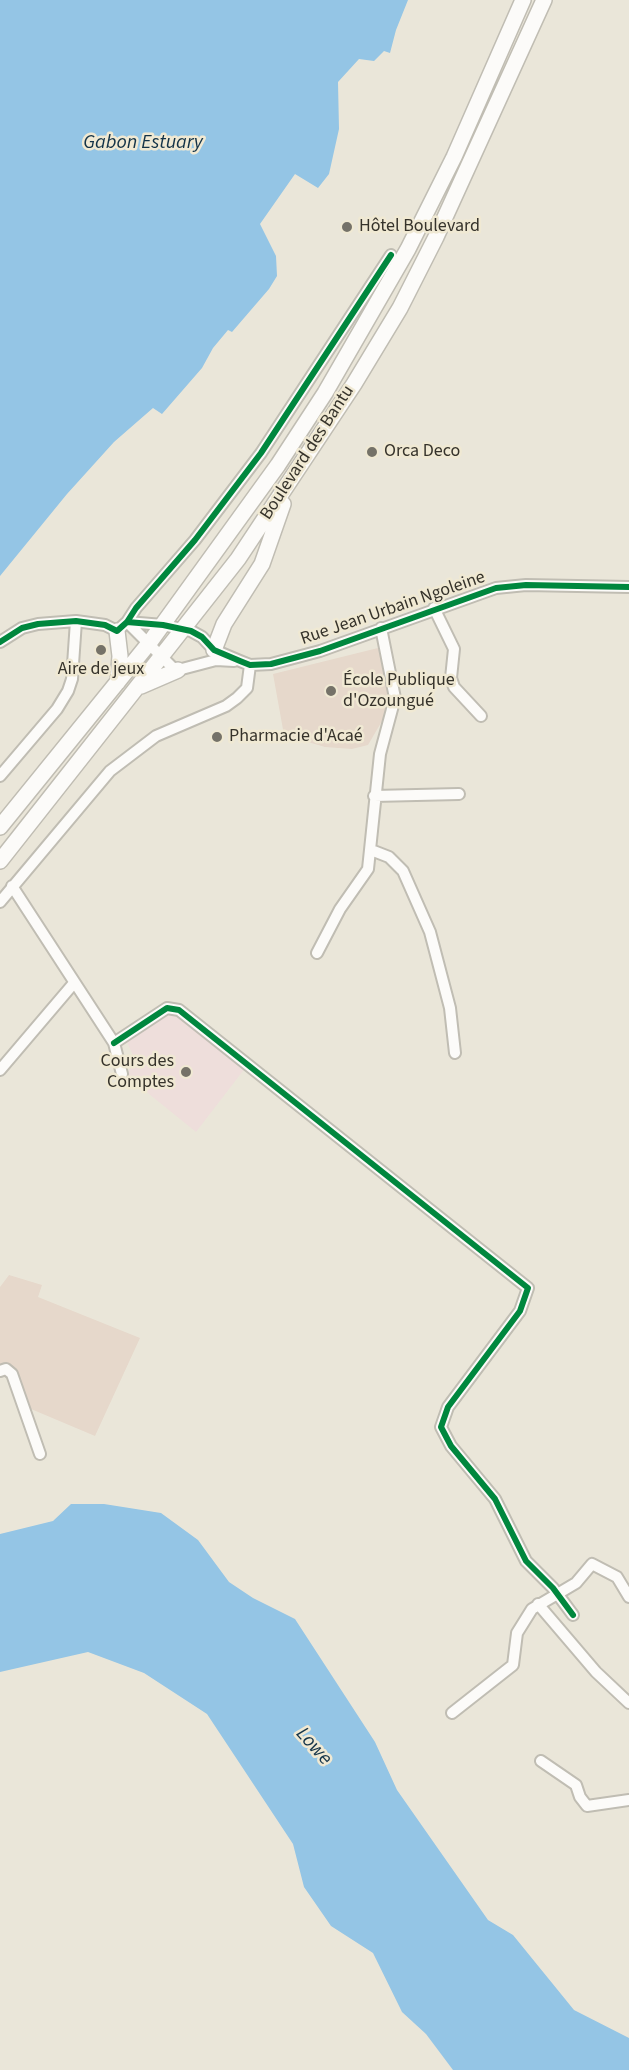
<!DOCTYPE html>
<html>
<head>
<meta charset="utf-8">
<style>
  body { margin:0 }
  canvas { display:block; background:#eae6d9 }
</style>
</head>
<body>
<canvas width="629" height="2070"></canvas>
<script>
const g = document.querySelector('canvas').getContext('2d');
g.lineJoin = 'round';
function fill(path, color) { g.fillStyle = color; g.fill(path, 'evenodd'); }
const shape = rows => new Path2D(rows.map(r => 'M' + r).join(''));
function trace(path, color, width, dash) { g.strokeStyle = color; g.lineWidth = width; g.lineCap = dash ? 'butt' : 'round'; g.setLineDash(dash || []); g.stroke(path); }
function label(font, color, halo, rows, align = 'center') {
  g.font = font + ' "Source Sans 3",sans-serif'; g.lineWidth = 5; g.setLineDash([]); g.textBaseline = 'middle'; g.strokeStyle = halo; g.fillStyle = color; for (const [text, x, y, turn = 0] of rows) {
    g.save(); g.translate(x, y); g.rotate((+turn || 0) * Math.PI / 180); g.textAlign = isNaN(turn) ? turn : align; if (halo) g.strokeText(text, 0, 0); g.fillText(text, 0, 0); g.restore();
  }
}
fill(shape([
  [170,1009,246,1067,196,1132,128,1077,132,1053,126,1040]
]), '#eededb');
fill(shape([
  [382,647,389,709,368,745,352,749,325,747,284,735,273,674],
  [9,1275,42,1285,38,1297,140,1338,95,1436,31,1409,12,1365,0,1365,0,1287]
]), '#e6d8cb');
fill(shape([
  [0,0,408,0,396,30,390,53,384,51,374,61,359,59,338,82,339,129,329,174,318,188,295,174,260,224,276,256,277,276,269,289,232,332,228,330,213,348,202,368,162,414,153,408,114,442,67,494,0,576],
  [71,1504,104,1504,161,1513,198,1540,229,1582,253,1598,295,1619,375,1742,397,1790,488,1920,513,1935,574,2010,629,2038,629,2070,453,2070,426,2034,402,2012,373,1953,331,1926,304,1887,293,1844,207,1714,144,1673,88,1652,0,1672,0,1534,53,1521]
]), '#94c5e5');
const minor = shape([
  [434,608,454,649,451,678,454,687,481,716],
  [127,622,163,625,191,631,202,637,214,650,240,661,250,665,271,664,320,651,496,588,526,585,629,587],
  [127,622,174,669,178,670,216,660,234,661],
  [0,642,22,628,38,624,76,621,105,625,117,631,127,622,136,608,195,540,261,453,391,255],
  [0,776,57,709,68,691,72,679,76,621],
  [374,796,459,794],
  [371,850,389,857,403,871,430,932,450,1008,455,1053],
  [12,886,114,1043,122,1074],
  [0,902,110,771,156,736,226,706,237,698,247,688,250,665],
  [317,953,340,909,368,869,380,754,395,698,381,628],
  [114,1043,167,1008,179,1010,528,1288,520,1311,448,1407,441,1427,451,1446,495,1499,526,1561,553,1588,573,1615],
  [0,1070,74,983],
  [0,1371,6,1369,12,1374,40,1454],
  [538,1604,596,1672,629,1703],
  [452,1713,513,1665,517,1633,532,1609,576,1583,592,1564,617,1577,629,1597],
  [541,1761,576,1785,580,1797,587,1806,629,1800]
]);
const highway = shape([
  [117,631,120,656,118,682],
  [214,650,224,624,262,564,283,504],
  [141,686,178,670],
  [0,827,150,642,278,465,325,393,408,249,454,157,523,0],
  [0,861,238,559,354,384,400,308,436,237,544,0]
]);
trace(minor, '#c0bdb3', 14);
trace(highway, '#c0bdb3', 18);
trace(minor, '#fcfbf9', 10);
trace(highway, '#fcfbf9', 15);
trace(shape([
  [127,622,163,625,191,631,202,637,214,650,240,661,250,665,271,664,320,651,496,588,526,585,629,587],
  [0,642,22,628,38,624,76,621,105,625,117,631,127,622,136,608,195,540,261,453,391,255],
  [114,1043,167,1008,179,1010,528,1288,520,1311,448,1407,441,1427,451,1446,495,1499,526,1561,553,1588,573,1615]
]), '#00873e', 6);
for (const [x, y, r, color] of [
  [347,227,6,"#757268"],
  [372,452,6,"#757268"],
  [101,650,6,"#757268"],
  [331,691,6,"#757268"],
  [217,737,6,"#757268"],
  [186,1072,6,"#757268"]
]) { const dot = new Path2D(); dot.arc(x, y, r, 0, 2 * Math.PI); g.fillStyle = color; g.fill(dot); trace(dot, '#f0e9d3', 2); }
label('18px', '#36332b', '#f0e9d3', [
  ["Hôtel Boulevard",359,227],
  ["Orca Deco",384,452],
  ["Aire de jeux",101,670,"center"],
  ["École Publique",343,681],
  ["d'Ozoungué",343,702],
  ["Pharmacie d'Acaé",229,737],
  ["Cours des",174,1062,"right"],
  ["Comptes",174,1083,"right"]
], 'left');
label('18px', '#36332b', '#f0e9d3', [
  ["Boulevard des Bantu",308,453,-57],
  ["Rue Jean Urbain Ngoleine",393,609,-19]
]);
label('italic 20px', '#133348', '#f0e9d3', [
  ["Gabon Estuary",143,144],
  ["Lowe",313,1747,48]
]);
</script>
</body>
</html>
